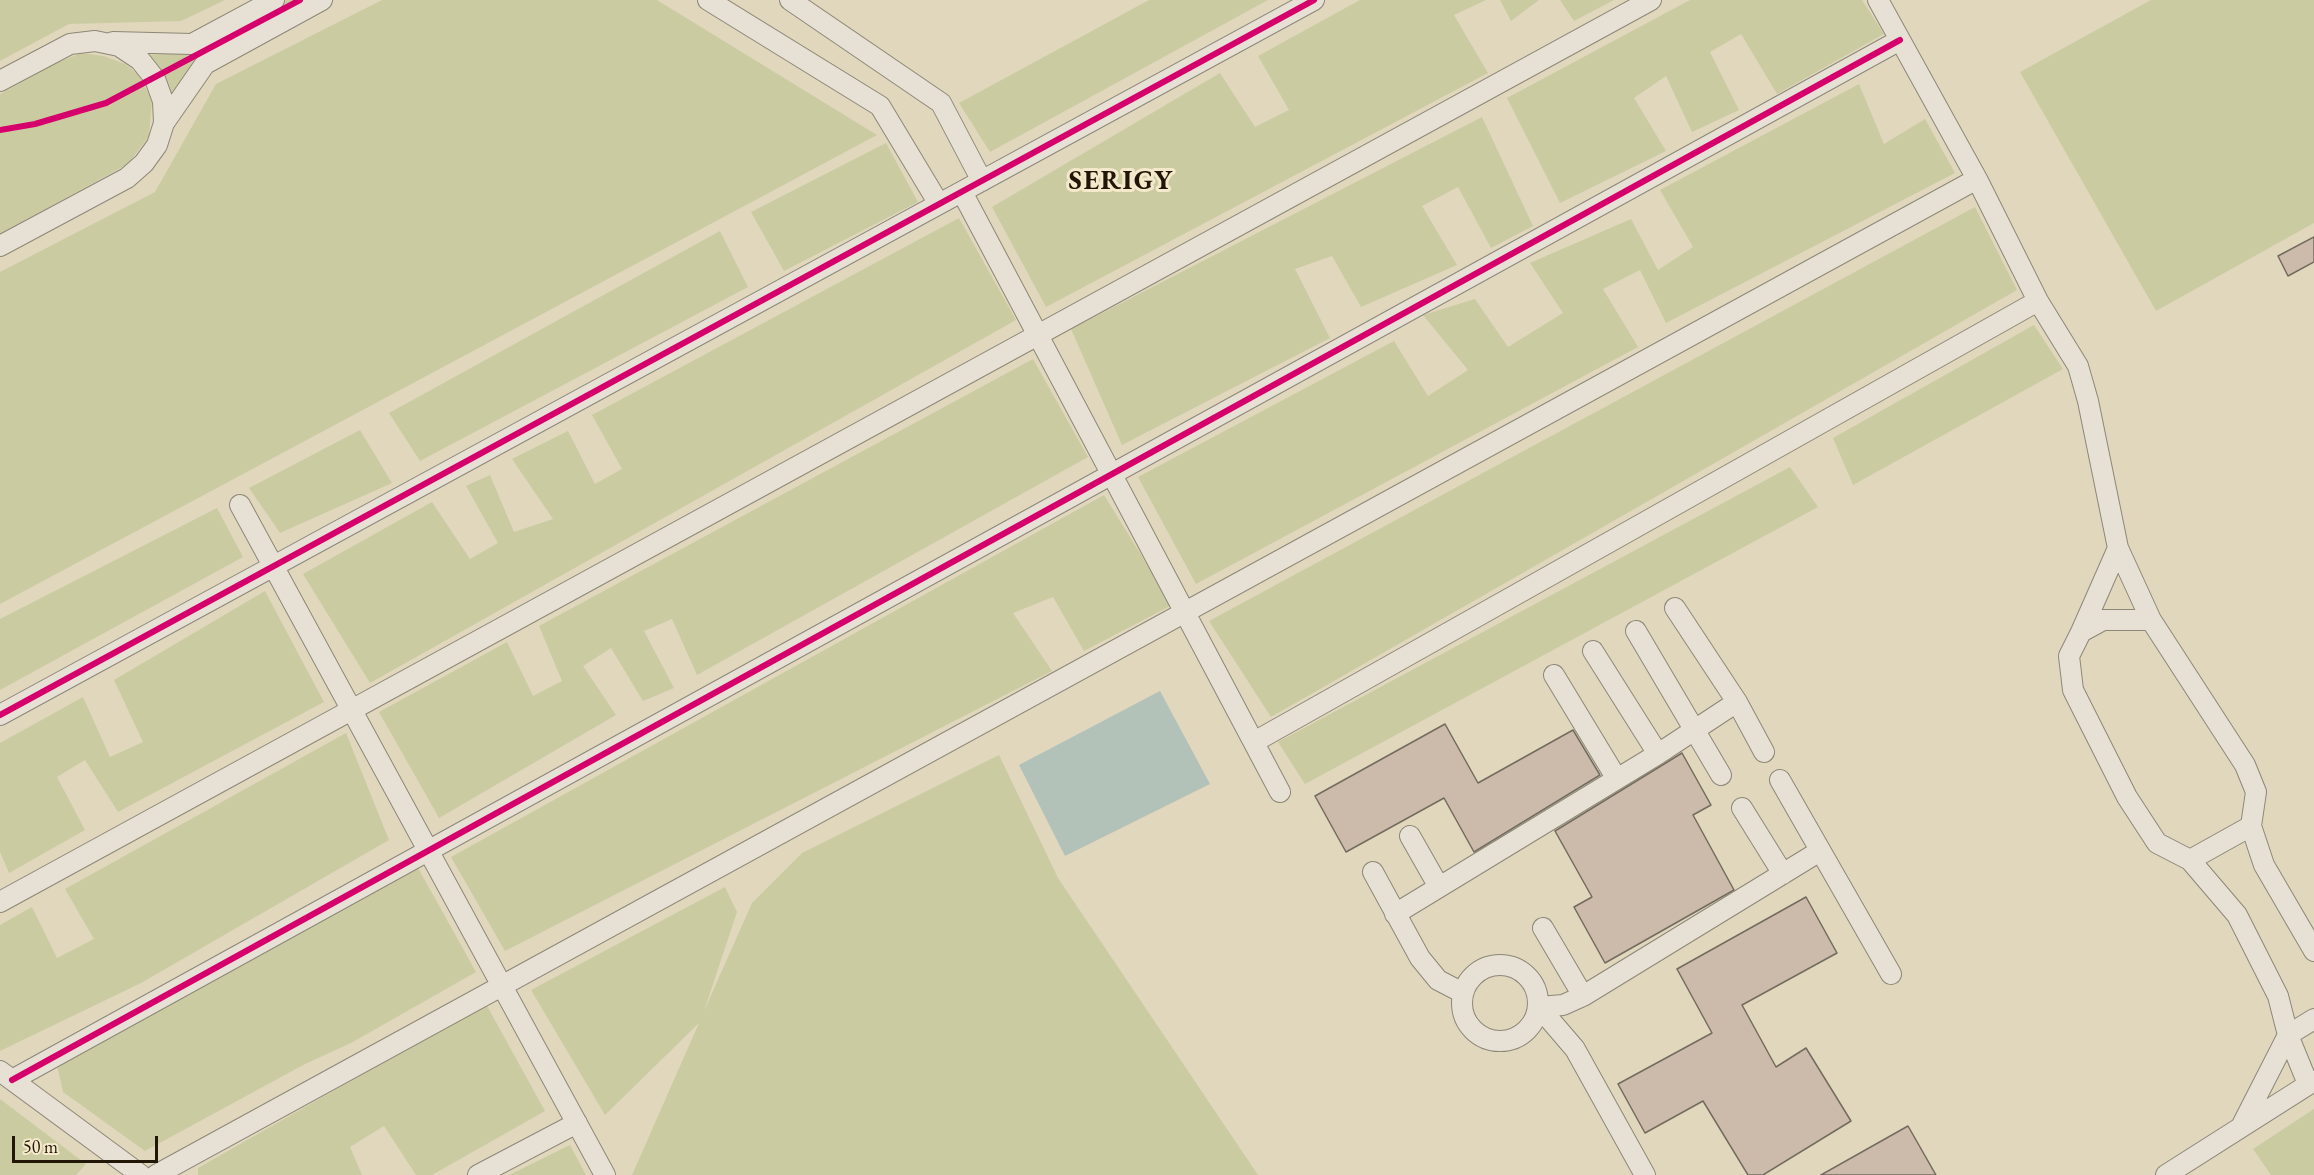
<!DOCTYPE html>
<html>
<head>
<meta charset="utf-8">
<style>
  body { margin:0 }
  #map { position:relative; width:2314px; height:1175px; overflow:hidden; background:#e0d7bd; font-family:"EB Garamond",serif }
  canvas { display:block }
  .scale { position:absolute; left:12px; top:1136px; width:146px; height:27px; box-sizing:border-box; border:3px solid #221607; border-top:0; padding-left:8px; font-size:18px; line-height:21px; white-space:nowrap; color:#221607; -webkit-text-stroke:4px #f4e9cb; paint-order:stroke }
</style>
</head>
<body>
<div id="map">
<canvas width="2314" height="1175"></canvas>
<div class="scale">50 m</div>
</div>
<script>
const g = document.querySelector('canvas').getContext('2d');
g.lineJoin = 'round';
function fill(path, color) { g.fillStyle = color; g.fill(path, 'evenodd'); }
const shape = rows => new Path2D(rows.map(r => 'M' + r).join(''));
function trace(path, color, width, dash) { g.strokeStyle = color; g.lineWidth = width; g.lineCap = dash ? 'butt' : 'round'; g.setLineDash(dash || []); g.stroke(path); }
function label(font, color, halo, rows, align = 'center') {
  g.font = font + ' "EB Garamond",serif'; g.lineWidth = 6; g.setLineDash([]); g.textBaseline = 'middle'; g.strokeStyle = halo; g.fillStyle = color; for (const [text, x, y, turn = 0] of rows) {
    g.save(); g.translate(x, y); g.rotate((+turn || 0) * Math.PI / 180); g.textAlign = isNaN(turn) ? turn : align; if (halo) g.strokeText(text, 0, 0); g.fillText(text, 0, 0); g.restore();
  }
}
fill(shape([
  [0,0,225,0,181,21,69,24,0,61],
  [287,0,310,0,196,62,169,96,147,55,192,52],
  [382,0,657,0,877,135,0,604,0,272,155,192,216,84],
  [1149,0,1268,0,990,152,959,103],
  [1360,0,1486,0,1454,15,1488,73,1046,307,992,207,1220,73,1255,127,1289,110,1258,56],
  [1500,0,1539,0,1511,21],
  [1560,0,1614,0,1574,21],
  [1690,0,1862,0,1884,34,1777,94,1741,34,1710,52,1739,110,1692,132,1666,76,1634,98,1666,151,1560,203,1507,98],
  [2151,0,2314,0,2314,223,2156,311,2020,72],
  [81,53,104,56,125,64,138,74,152,100,149,136,128,164,0,234,0,94,57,63],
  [1859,84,1884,144,1925,119,1955,173,1666,323,1640,270,1603,289,1638,347,1196,584,1138,477,1394,341,1428,396,1468,370,1423,315,1475,299,1508,347,1563,313,1530,263,1631,219,1658,270,1693,247,1660,190],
  [1482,117,1533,226,1491,248,1458,187,1422,206,1457,265,1361,307,1332,256,1295,269,1330,338,1122,445,1071,329],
  [886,143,918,202,784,271,751,212],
  [1975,207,2017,290,1271,717,1209,621],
  [959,218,1016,320,370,683,303,574,432,502,470,559,498,543,466,486,490,475,514,532,553,519,512,459,568,431,595,484,622,469,592,415],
  [720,231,748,287,420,461,389,413],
  [2034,325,2063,369,1853,485,1833,438],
  [1033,359,1088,457,697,675,672,619,644,631,674,688,643,701,611,648,583,666,616,715,439,818,379,712,507,642,533,696,562,681,539,626],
  [360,430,392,483,280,533,249,488],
  [1790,467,1818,507,1305,784,1278,742],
  [1104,495,1172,605,1084,651,1053,597,1013,613,1052,671,505,951,451,857],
  [217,508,243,557,0,690,0,619],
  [265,591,324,702,118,812,85,760,57,777,85,830,9,873,0,852,0,743,83,697,110,757,143,742,114,680],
  [346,733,389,840,141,983,0,1051,0,925,32,907,57,958,94,939,65,889],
  [999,755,1058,878,1258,1175,632,1175,699,1023,605,1115,531,990,725,887,737,912,704,1011,752,903,802,853],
  [417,866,476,972,351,1043,305,1064,145,1151,63,1092,57,1065],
  [486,1004,545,1111,432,1175,416,1175,384,1126,350,1147,362,1175,198,1175,198,1168],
  [0,1099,86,1164,76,1175,0,1175],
  [2314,1109,2314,1175,2271,1175,2253,1149],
  [570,1145,586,1175,509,1175]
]), '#cbcba2');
fill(shape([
  [1160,691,1210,784,1065,856,1019,765]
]), '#b2c2b9');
const building = shape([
  [2314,237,2314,262,2288,276,2278,256,2314,237],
  [1445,724,1478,783,1573,730,1600,775,1474,852,1444,798,1346,852,1315,796,1445,724],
  [1682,753,1711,805,1693,815,1734,890,1605,963,1574,907,1592,897,1555,831,1682,753],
  [1806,897,1837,953,1742,1005,1776,1067,1806,1048,1851,1121,1763,1175,1748,1175,1703,1101,1645,1133,1618,1084,1712,1033,1677,969,1806,897],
  [1908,1126,1936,1175,1821,1175,1908,1126]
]);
fill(building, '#ccbbab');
trace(building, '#736c5e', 1.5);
const minor = shape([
  [708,0,880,106,939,204],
  [790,0,941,103,982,181],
  [1878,0,1977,179,2038,301,2078,366,2088,401,2118,548,2151,620,2245,765,2256,792,2251,826,2264,865,2314,951],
  [113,42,192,44,274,0],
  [0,81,70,44,95,41,119,46,140,60,155,79,163,101,164,123,157,145,144,163,127,178,0,246],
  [164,123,205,64,322,0],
  [962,192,1280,792],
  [240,505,605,1175],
  [1675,608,1737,702,1764,752],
  [2151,620,2103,620,2081,632,2069,656,2073,690,2127,797,2157,843,2190,860,2237,915,2278,996,2288,1035,2308,1084],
  [1636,631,1721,775],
  [2081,632,2118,548],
  [1593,651,1658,754],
  [1554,675,1617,779],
  [0,715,1314,0],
  [1254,742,2038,301],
  [1780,780,1891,974],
  [1742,808,1783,874],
  [1410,836,1439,887],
  [2190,860,2251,826],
  [1373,872,1420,958,1438,980,1463,993],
  [0,902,1651,0],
  [1395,914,1658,754,1737,702],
  [1543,928,1583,996],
  '1462 1003a38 38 0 1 1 76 0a38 38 0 1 1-76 0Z',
  [1539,1007,1563,1005,1583,996,1820,851],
  [1539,1007,1575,1049,1645,1175],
  [0,1071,141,1175],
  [12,1080,1900,40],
  [2241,1127,2288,1035,2314,1019],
  [156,1175,1977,179],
  [478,1175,577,1123],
  [2166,1175,2314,1081]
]);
trace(minor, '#8d8777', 22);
trace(minor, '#e6e1d4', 20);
trace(shape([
  [0,130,35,124,106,103,300,0],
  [0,715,1314,0],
  [12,1080,1900,40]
]), '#d6006c', 6);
g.letterSpacing = '1.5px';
label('bold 27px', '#221607', '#f4e9cb', [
  ["SERIGY",1121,182]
]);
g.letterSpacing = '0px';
</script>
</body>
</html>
